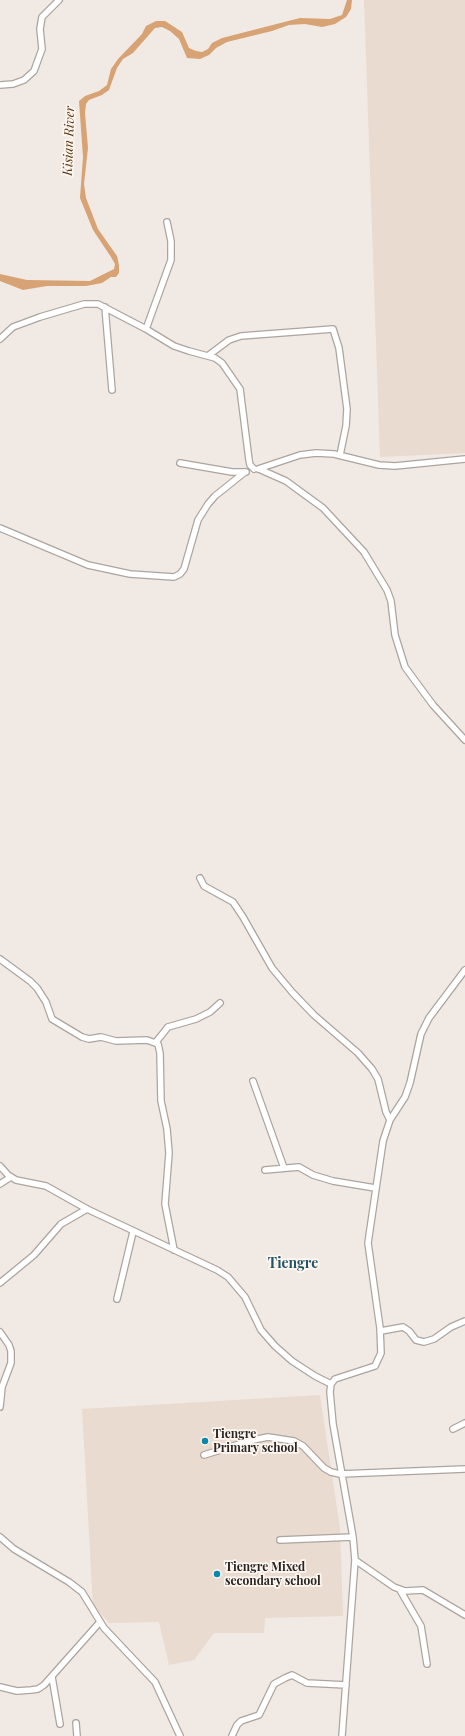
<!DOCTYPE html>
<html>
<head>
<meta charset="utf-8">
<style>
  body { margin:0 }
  canvas { display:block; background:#f1e9e3 }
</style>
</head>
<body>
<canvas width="465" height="1736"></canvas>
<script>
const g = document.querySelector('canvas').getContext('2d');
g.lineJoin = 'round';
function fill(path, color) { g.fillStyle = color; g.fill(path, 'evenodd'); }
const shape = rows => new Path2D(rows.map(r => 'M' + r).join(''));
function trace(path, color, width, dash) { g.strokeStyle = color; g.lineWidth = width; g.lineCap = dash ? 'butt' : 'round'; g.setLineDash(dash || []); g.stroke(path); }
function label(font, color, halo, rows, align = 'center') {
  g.font = font + ' "Playfair Display",serif'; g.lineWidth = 3.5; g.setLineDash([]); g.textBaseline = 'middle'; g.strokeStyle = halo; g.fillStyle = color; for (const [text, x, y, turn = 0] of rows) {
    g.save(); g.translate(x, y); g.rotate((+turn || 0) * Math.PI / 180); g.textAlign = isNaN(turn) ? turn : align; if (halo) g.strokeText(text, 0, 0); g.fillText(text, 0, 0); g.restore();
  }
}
fill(shape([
  [364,0,465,0,465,453,380,457],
  [320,1395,340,1528,343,1616,265,1618,264,1633,214,1633,194,1660,169,1665,159,1622,109,1623,93,1605,82,1409]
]), '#e9dbd0');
fill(shape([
  [347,0,352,0,351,9,346,17,335,24,322,27,305,24,289,25,272,31,227,42,216,48,209,55,200,59,187,58,179,39,170,31,162,27,155,28,133,53,123,59,117,68,109,90,102,95,89,100,86,104,85,113,88,148,84,184,86,198,98,229,117,256,119,265,119,273,116,277,111,277,102,283,86,286,47,286,23,290,0,281,0,274,27,280,90,281,114,269,115,264,111,257,93,230,80,198,83,157,79,101,85,96,99,91,107,85,111,69,118,59,142,34,146,26,156,21,165,21,182,32,189,48,196,51,202,52,208,49,212,43,222,38,300,18,330,19,342,15]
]), '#d7a374');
const street = shape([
  [0,85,13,84,24,80,34,71,42,49,40,29,42,17,59,0],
  [105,307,112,390],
  [146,329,171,260,171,241,167,222],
  [0,339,13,327,40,317,84,304,98,304,146,329,174,346,189,351,215,358,222,363,240,389,249,460,250,465,254,469],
  [209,355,229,340,241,336,333,329,339,348,347,409,346,426,340,455],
  [180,463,232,472,246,472],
  [258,469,300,455,316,453,334,454,379,465,395,466,465,459],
  [259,469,286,481,323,508,364,552,387,590,391,601,395,635,405,667,433,705,465,740],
  [0,528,88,565,130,574,174,577,180,574,184,569,198,520,208,504,215,496,245,472],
  [200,878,204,886,233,902,243,917,272,968,292,992,314,1015,358,1053,372,1069,378,1079,386,1112,390,1120],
  [0,959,30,981,37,988,46,1002,52,1019,82,1037,89,1039,101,1037,116,1041,147,1040,158,1044,160,1053,161,1101,167,1129,169,1153,165,1204,174,1250],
  [156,1042,168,1027,196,1019,210,1012,220,1003],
  [253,1081,284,1168],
  [0,1166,8,1175,16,1180,46,1186,87,1209,217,1270,228,1277,245,1297,261,1330,275,1346,292,1361,315,1376,331,1384],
  [265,1170,299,1167,313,1175,333,1181,375,1188],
  [0,1184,11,1177],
  [0,1283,34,1255,61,1224,87,1209],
  [117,1299,133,1232],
  [381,1331,403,1327,409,1331,416,1340,424,1342,434,1339,451,1327,465,1321],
  [0,1332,9,1345,11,1351,11,1363,2,1387,0,1407],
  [453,1429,465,1423],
  [204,1455,253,1440,268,1437,294,1441,303,1446,324,1468,331,1472,340,1474,465,1469],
  [0,1537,14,1549,69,1582,82,1592,104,1628,155,1682,180,1736],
  [280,1540,353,1537],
  [355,1560,394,1587,405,1591,423,1590,465,1615],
  [400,1590,421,1626,427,1664],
  [52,1677,60,1724],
  [0,1687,17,1691,31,1690,38,1689,44,1685,100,1622],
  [76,1723,77,1736],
  [232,1736,237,1725,241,1721,259,1715,274,1684,285,1678,292,1675,307,1683,346,1685],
  [342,1736,355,1560,353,1537,333,1424,330,1392,331,1384,335,1379,375,1366,381,1353,380,1328,368,1243,383,1141,390,1120,405,1097,410,1083,421,1034,429,1018,465,970]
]);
trace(street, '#aca59f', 8);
trace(street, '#fff', 5.5);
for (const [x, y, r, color] of [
  [205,1441,4,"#0789ab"],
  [217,1574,4,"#0789ab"]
]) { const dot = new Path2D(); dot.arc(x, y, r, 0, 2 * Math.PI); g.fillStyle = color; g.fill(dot); trace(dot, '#fef6f0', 1.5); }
label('bold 12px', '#282523', '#fef6f0', [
  ["Tiengre",213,1434],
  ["Primary school",213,1448],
  ["Tiengre Mixed",225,1567],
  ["secondary school",225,1581]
], 'left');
label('italic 13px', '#5b3814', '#fef6f0', [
  ["Kisian River",69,141,-88]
]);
label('bold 14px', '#225464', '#fef6f0', [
  ["Tiengre",293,1264]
]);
</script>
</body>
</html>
